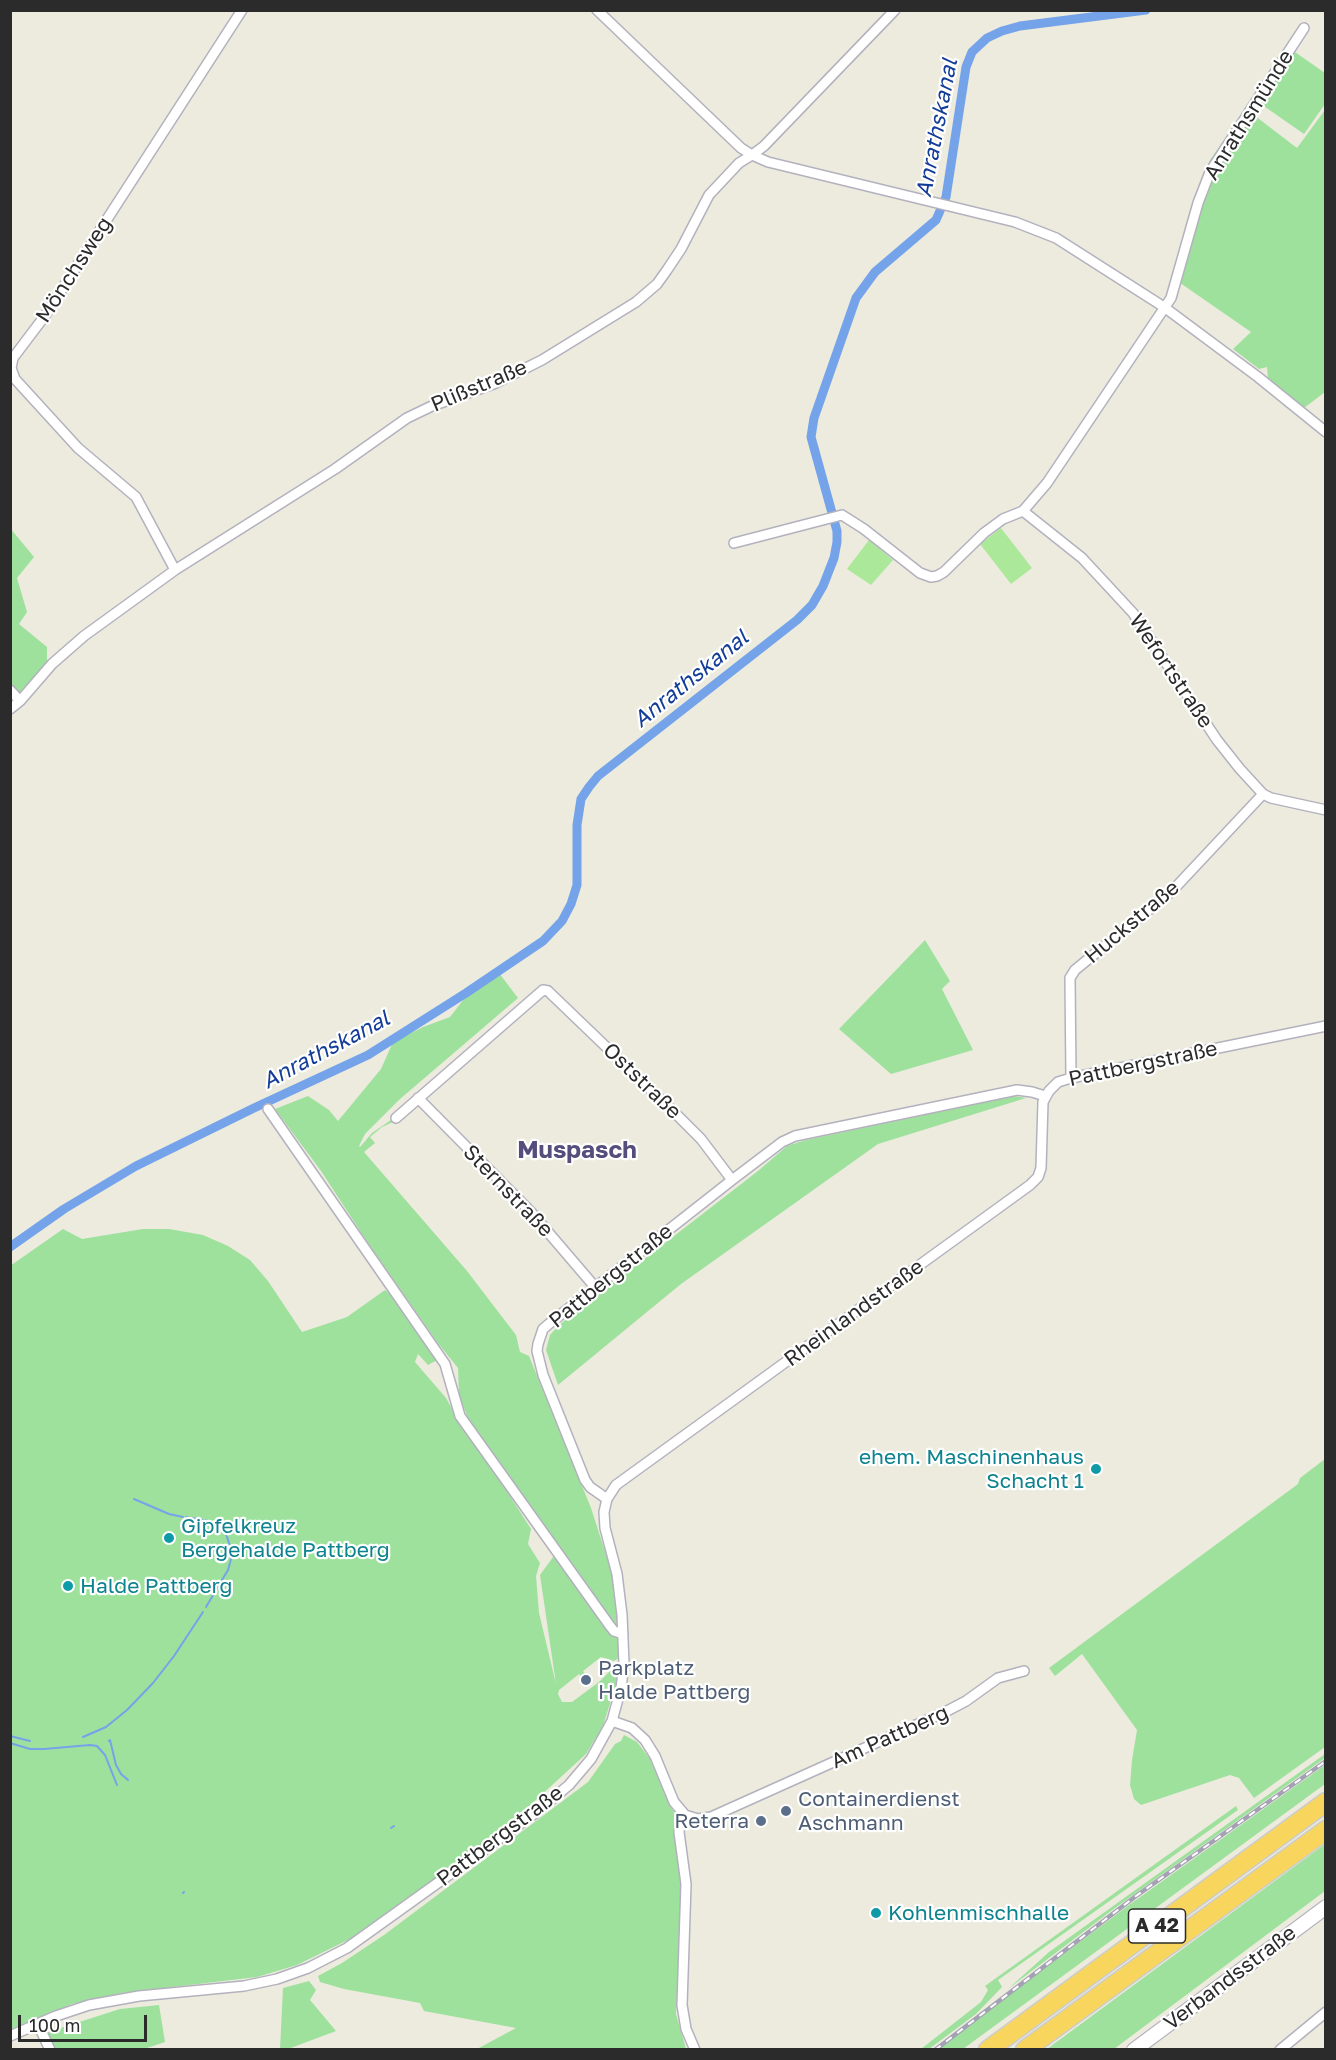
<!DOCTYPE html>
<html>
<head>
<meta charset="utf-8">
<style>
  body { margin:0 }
  #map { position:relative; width:1336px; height:2060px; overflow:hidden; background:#ecebde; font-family:"Golos Text",sans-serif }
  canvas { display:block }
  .frame { position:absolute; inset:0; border:12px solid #2b2b2b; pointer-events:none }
  .scale { position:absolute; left:18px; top:2015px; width:129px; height:27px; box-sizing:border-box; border:3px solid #2b2b2b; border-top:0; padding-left:8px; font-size:18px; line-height:21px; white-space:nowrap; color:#2b2b2b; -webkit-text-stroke:4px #fff; paint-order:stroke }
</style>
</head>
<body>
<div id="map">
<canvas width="1336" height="2060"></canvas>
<div class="frame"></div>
<div class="scale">100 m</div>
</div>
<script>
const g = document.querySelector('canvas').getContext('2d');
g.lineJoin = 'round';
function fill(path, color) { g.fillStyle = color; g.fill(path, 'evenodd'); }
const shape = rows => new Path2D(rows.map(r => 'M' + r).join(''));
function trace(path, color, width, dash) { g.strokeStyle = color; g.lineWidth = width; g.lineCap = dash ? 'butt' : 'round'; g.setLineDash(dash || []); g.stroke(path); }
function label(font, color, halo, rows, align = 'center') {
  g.font = font + ' "Golos Text",sans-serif'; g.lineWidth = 4.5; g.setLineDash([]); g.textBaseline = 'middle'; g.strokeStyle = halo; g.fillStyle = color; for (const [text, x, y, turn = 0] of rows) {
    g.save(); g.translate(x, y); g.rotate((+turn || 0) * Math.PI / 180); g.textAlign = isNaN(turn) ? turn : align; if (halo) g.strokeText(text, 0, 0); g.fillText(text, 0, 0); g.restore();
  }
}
fill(shape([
  [1292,50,1325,73,1325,104,1304,134,1258,102],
  [1246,109,1297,148,1325,110,1325,392,1304,408,1268,378,1267,367,1259,369,1233,349,1251,332,1173,278,1197,192,1210,160],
  [10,528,34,557,17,578,27,612,19,624,47,647,47,662,20,701,11,690],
  [925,940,950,981,942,989,973,1050,891,1074,839,1029],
  [499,973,518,998,400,1099,365,1134,359,1146,360,1147,372,1133,391,1120,393,1122,382,1127,370,1137,375,1143,364,1152,467,1271,516,1335,520,1352,529,1356,591,1508,611,1570,619,1628,619,1658,614,1661,601,1657,583,1671,588,1677,584,1680,579,1674,559,1690,558,1694,562,1702,572,1702,599,1682,612,1669,618,1668,620,1671,603,1726,586,1754,514,1820,424,1887,352,1938,297,1965,257,1977,122,1993,72,2004,11,2029,10,1266,63,1229,82,1239,143,1229,169,1229,203,1235,228,1246,250,1260,268,1281,302,1332,347,1317,385,1290,391,1295,406,1312,411,1325,437,1360,428,1365,418,1354,415,1362,446,1398,464,1431,481,1451,531,1529,528,1544,540,1563,536,1576,539,1613,556,1684,540,1575,559,1549,467,1416,459,1395,458,1368,437,1342,368,1243,321,1171,275,1109,308,1096,329,1110,338,1121,381,1069,393,1042,423,1027,450,1017,467,995],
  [1014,1096,1026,1098,878,1144,681,1284,558,1385,546,1350,550,1335,559,1325,758,1171,787,1146,806,1140],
  [1325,1459,1325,1747,1254,1798,1239,1778,1230,1775,1141,1805,1134,1799,1130,1785,1132,1760,1137,1730,1082,1654,1055,1676,1049,1668,1298,1484,1300,1478],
  [624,1735,637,1742,650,1759,671,1808,678,1817,675,1830,682,1878,676,2014,686,2049,477,2049,516,2028,424,2011,420,2003,344,1989,320,1982,318,1976,342,1963,384,1935,588,1782,615,1744,621,1741],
  [1325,1754,1325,1758,1115,1908,1008,1989,1049,1952],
  [1325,1765,1325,1784,963,2049,937,2049,1129,1905],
  [1236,1806,1238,1810,998,1980,1002,1987,976,2014,929,2049,921,2049,981,2002,988,1990,985,1986],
  [1325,1844,1325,1891,1114,2049,1047,2049],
  [309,1981,316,1990,310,2000,336,2031,288,2049,280,2049,283,1988],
  [159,2005,165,2042,144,2049,55,2049,48,2032,120,2009]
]), '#9de19d');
fill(shape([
  [1001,528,1032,568,1011,584,980,544],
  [869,540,893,560,871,585,847,569]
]), '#abe899');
trace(shape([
  [134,1499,169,1514,183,1517],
  [186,1517,207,1521,219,1525,225,1531,230,1546],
  [206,1607,228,1570,231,1559,230,1549],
  [10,1736,30,1741],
  [83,1737,106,1727,127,1710,153,1683,174,1656,203,1612],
  [109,1741,110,1740,116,1765,121,1774,128,1780],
  [10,1743,30,1749,44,1749,90,1745,97,1746,105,1755,117,1785],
  [391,1828,394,1826],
  [183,1893,184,1892]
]), '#75a3ea', 2);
trace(shape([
  [10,1247,64,1209,136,1166,254,1108,368,1055,466,993,543,941,562,921,571,904,577,885,577,825,581,799,589,787,598,776,797,620,812,605,823,586,834,558,837,542,837,531,811,437,814,418,856,298,875,272,936,220,946,197,966,67,972,52,987,38,1002,31,1020,26,1146,10]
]), '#75a3ea', 9);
const minor = shape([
  [597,10,741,148,752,155,768,162,1015,222,1056,238,1164,307,1258,377,1326,432],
  [1304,28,1210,172,1198,203,1171,298,1047,483,1023,511,1082,558,1133,613,1217,740,1240,769,1263,794,1271,798,1326,810],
  [734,543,842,515,864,529,920,573,931,577,937,576,944,572,984,533,1003,519,1023,511],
  [175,570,136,497,78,448,15,379,11,368,13,358,44,317,242,10],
  [10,690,20,701],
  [10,709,20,701,52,664,84,636,175,570,335,469,407,418,432,406,496,383,542,360,636,302,657,284,667,270,681,249,709,195,739,163,752,155,764,146,895,10],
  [1071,1078,1070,978,1075,970,1173,890,1263,794],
  [418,1098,530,1211,595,1287],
  [268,1109,445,1364,460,1416,610,1626,614,1631,623,1634],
  [396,1118,543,990,548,991,677,1115,701,1139,732,1180],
  [607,1499,590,1487,585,1480,543,1375,537,1351,538,1344,543,1329,550,1323,732,1180,782,1142,795,1136,1017,1090,1032,1092,1045,1096],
  [612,1721,632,1728,645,1740,655,1756,674,1802,685,1815,680,1824,679,1832,686,1884,682,2005,686,2029,695,2050],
  [685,1815,698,1819,711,1817,947,1711,966,1701,998,1678,1024,1671],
  [38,2024,50,2050],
  [10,2036,56,2016,89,2005,139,1996,244,1986,277,1979,308,1968,347,1948,538,1811,569,1785,591,1759,612,1721,621,1688,624,1664,622,1615,617,1574,605,1528,604,1512,607,1499,616,1485,1030,1185,1038,1177,1041,1168,1043,1102,1049,1091,1058,1082,1071,1078,1326,1026],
  [1280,2050,1326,2012]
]);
const secondary = shape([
  [1134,2050,1326,1907]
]);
const motorway = shape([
  [988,2050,1326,1802],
  [1025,2050,1326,1830]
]);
trace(minor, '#b4b1be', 12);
trace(secondary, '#b4b1be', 16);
trace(motorway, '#ccc', 21);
trace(minor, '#fff', 9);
trace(secondary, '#fff', 14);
trace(motorway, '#f8d65d', 18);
const rail = shape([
  [935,2050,1136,1896,1326,1761]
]);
trace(rail, '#a5a1b5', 4.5);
trace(rail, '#fff', 2, [7]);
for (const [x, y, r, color] of [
  [1096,1469,6,"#0f9aa8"],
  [169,1538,6,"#0f9aa8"],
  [68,1586,6,"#0f9aa8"],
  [586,1680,6,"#5c6f8a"],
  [786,1811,6,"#5c6f8a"],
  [761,1821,6,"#5c6f8a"],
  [876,1913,6,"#0f9aa8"]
]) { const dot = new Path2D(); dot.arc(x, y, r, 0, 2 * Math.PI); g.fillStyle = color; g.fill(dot); trace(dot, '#fff', 2); }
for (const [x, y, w] of [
  [1157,1926,57]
]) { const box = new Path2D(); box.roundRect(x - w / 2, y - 17, w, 34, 4.5); g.fillStyle = '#fff'; g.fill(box); trace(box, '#2b2b2b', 1.5); }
label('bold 20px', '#2b2b2b', null, [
  ["A 42",1157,1926]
]);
label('21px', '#2b2b2b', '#fff', [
  ["Anrathsmünde",1249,115,-58],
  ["Mönchsweg",74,270,-57],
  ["Plißstraße",479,386,-23],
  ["Wefortstraße",1171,671,56],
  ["Huckstraße",1132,922,-40],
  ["Pattbergstraße",1143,1064,-12],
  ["Oststraße",642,1081,44],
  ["Sternstraße",508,1191,46],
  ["Pattbergstraße",611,1276,-39],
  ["Rheinlandstraße",854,1313,-36],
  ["Am Pattberg",890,1737,-24],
  ["Pattbergstraße",500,1836,-37],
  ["Verbandsstraße",1230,1978,-37]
]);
label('21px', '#0d838f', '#fff', [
  ["ehem. Maschinenhaus",1084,1457,"right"],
  ["Schacht 1",1084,1481,"right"],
  ["Gipfelkreuz",181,1526],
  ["Bergehalde Pattberg",181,1550],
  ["Halde Pattberg",80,1586],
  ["Kohlenmischhalle",888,1913]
], 'left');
label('21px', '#4e5e75', '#fff', [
  ["Parkplatz",598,1668],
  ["Halde Pattberg",598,1692],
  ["Containerdienst",798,1799],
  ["Aschmann",798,1823],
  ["Reterra",749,1821,"right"]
], 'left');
label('italic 22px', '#123c98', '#fff', [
  ["Anrathskanal",937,128,-79],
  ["Anrathskanal",691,679,-39],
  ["Anrathskanal",326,1050,-28]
]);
label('bold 24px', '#554d7b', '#fff', [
  ["Muspasch",577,1150]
]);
</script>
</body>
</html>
